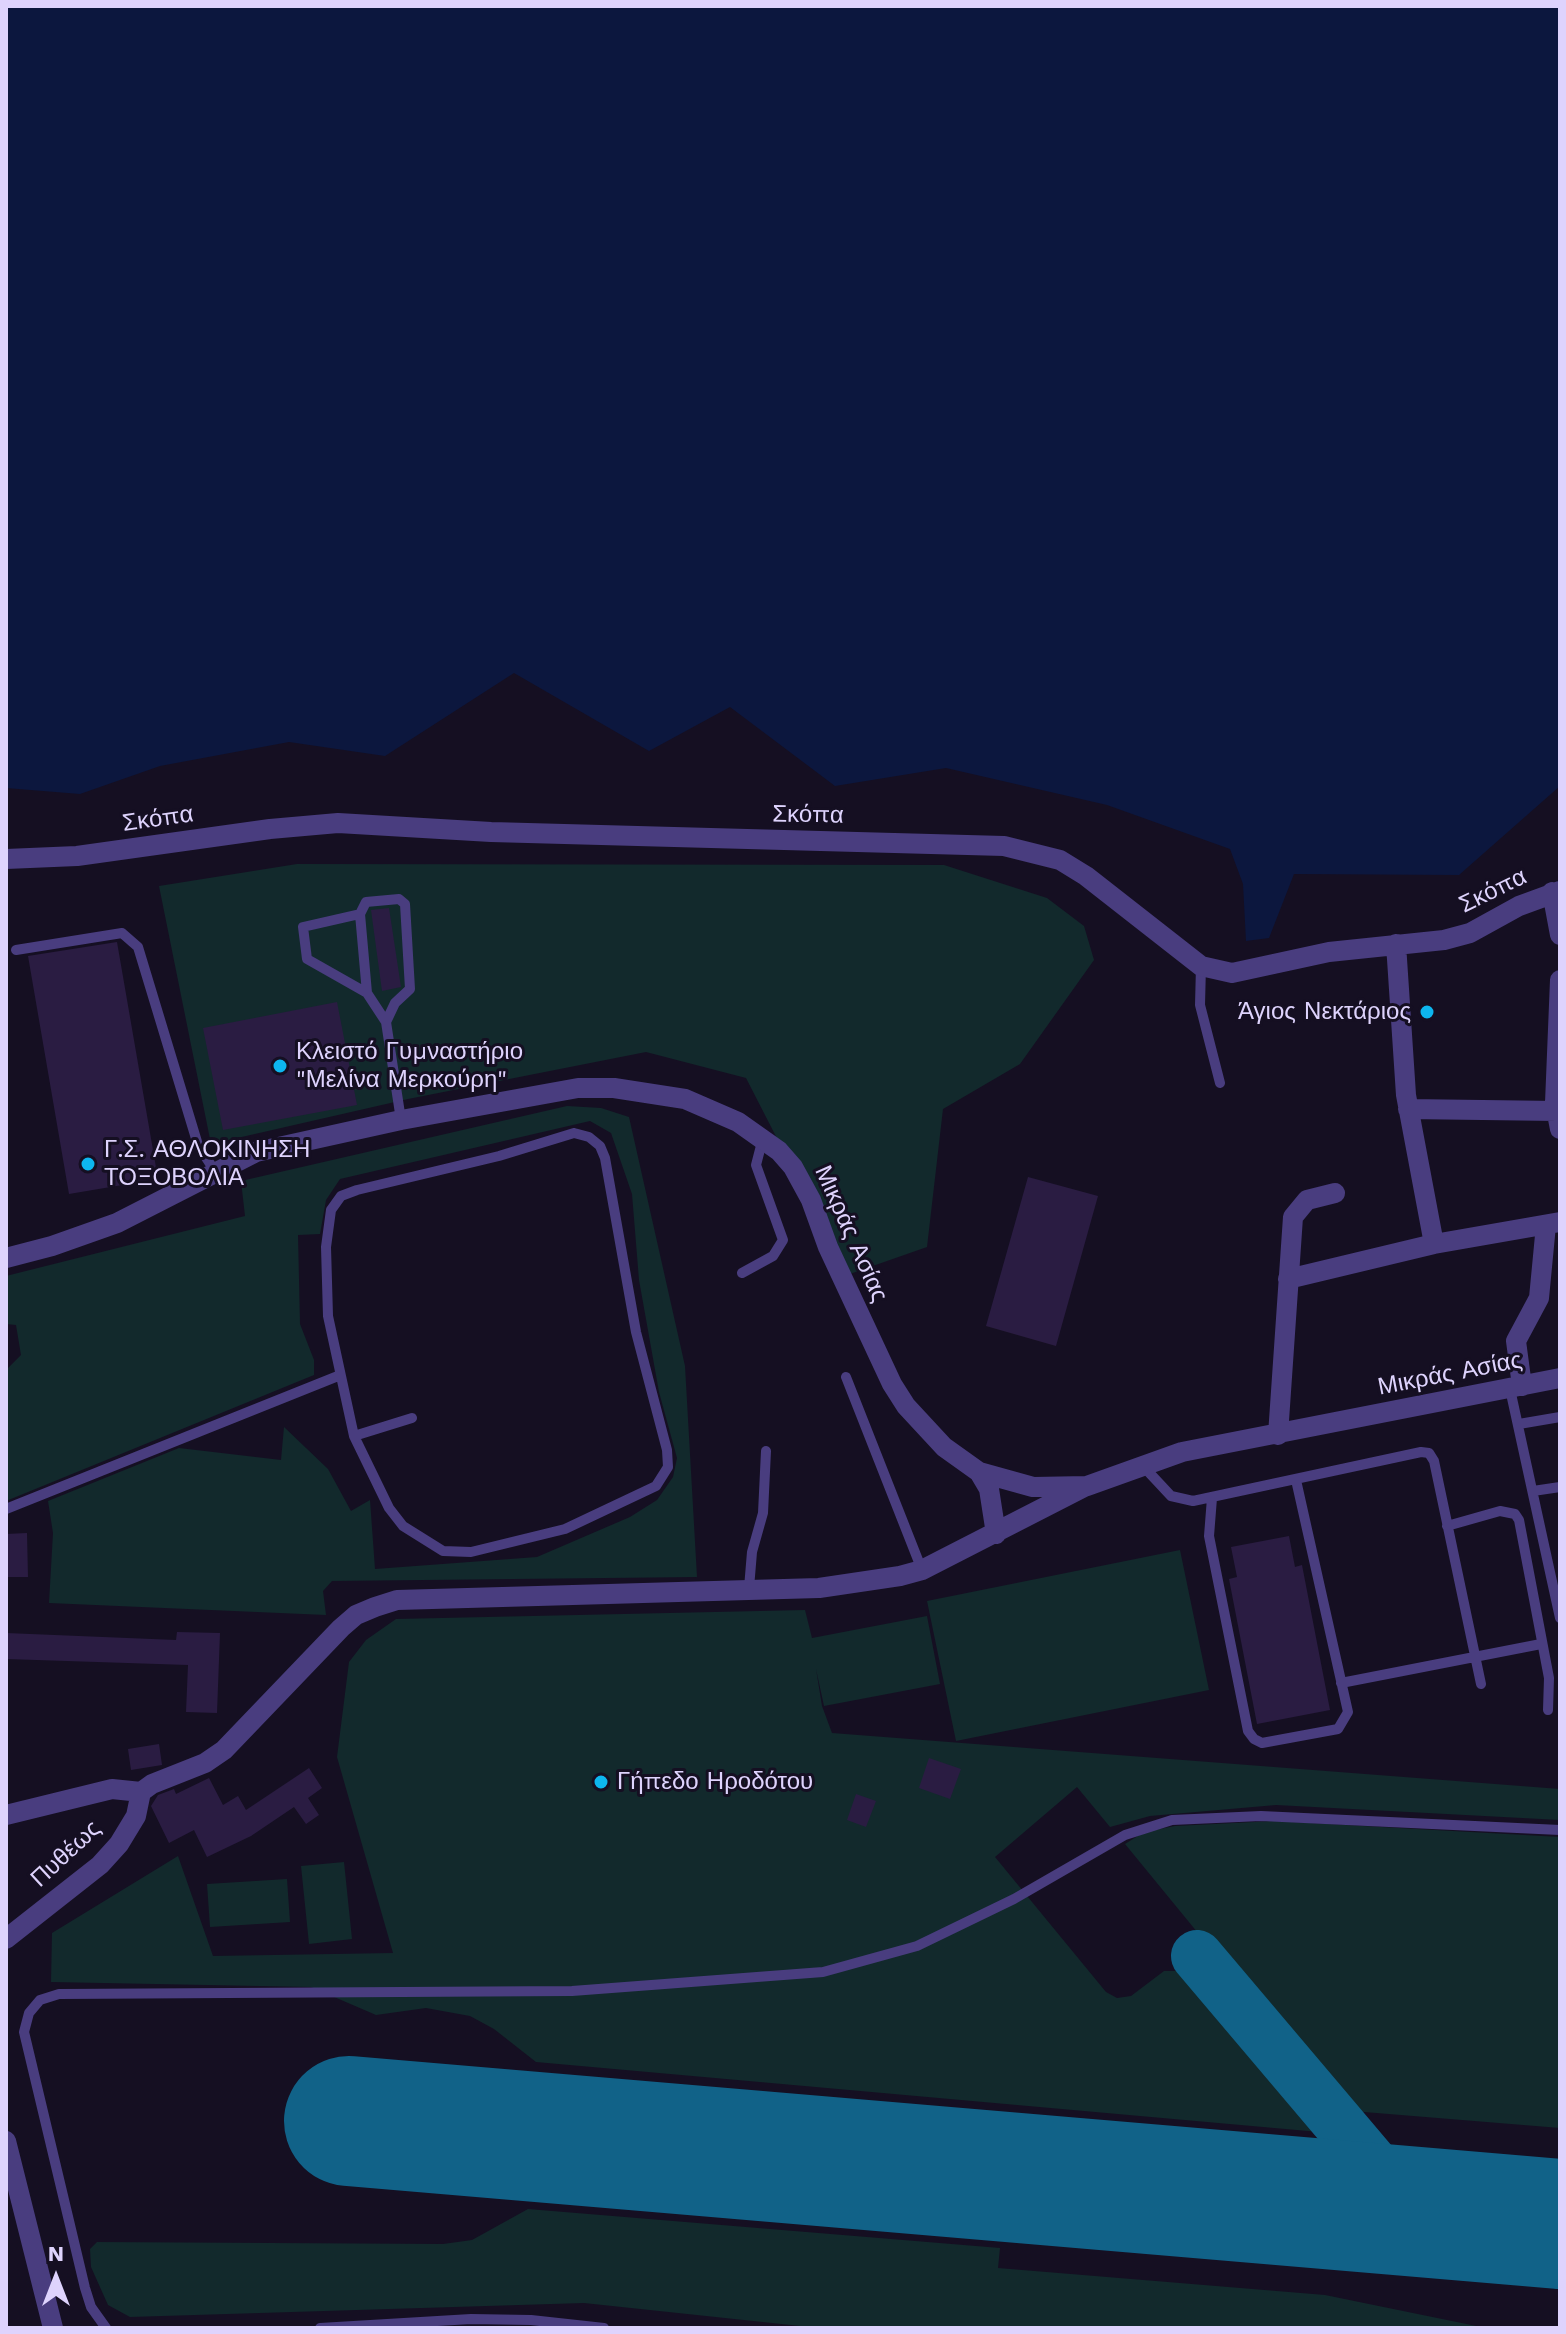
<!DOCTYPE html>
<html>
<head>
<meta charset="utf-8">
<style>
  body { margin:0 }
  #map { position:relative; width:1566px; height:2334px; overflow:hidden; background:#150f22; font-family:"Work Sans",sans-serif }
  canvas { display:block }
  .frame { position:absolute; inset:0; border:8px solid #ded3fd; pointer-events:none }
  .north { position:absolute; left:16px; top:2238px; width:80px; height:80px; -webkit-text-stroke:6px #150f22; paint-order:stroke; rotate:0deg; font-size:22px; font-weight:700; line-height:32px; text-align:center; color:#ded3fd }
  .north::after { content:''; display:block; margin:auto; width:28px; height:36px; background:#ded3fd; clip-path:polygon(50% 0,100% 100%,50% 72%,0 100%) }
</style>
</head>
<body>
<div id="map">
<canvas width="1566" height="2334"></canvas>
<div class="frame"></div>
<div class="north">N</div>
</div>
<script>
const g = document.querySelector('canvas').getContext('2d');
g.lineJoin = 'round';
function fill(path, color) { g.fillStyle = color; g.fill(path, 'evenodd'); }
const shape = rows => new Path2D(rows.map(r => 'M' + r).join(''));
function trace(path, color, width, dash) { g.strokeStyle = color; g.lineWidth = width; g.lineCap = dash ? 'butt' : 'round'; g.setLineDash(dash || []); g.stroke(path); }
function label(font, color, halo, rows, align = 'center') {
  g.font = font + ' "Work Sans",sans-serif'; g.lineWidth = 6; g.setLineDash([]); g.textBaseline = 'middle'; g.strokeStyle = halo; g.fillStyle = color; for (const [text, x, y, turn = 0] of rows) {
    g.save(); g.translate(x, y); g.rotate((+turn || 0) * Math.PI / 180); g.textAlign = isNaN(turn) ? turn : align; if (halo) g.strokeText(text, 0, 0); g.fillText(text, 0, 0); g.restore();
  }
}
fill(shape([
  [297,864,944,865,1047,898,1084,926,1094,960,1020,1064,943,1109,927,1247,847,1275,746,1078,646,1052,408,1099,211,1144,159,886],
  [567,1106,601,1108,629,1117,685,1366,697,1577,332,1581,323,1591,326,1615,49,1603,53,1533,48,1501,179,1448,281,1460,284,1427,328,1469,351,1511,370,1500,375,1569,537,1557,630,1517,657,1500,673,1477,677,1458,659,1392,639,1280,632,1194,611,1133,590,1121,340,1179,326,1200,320,1234,298,1235,300,1324,314,1360,314,1375,6,1501,6,1370,21,1355,16,1325,6,1324,6,1276,245,1216,241,1181],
  [1180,1550,1209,1690,956,1741,927,1601],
  [805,1610,812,1638,927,1616,940,1684,824,1706,816,1669,822,1706,832,1733,1560,1789,1560,1820,1276,1805,1150,1816,1110,1827,1077,1787,995,1857,1106,1992,1117,1998,1131,1996,1164,1971,1179,1971,1197,1983,1319,2132,536,2062,494,2029,470,2016,426,2008,376,2015,311,1987,51,1982,52,1933,178,1856,213,1956,393,1953,337,1757,349,1662,366,1640,396,1619],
  [1274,1821,1560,1837,1560,2128,1352,2111,1243,1988,1125,1844,1144,1832,1175,1826],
  [344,1862,352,1939,309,1944,301,1866],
  [287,1879,290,1922,210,1927,207,1884],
  [528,2209,1000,2248,998,2268,1325,2295,1486,2328,819,2328,584,2303,130,2317,108,2305,91,2267,90,2249,97,2242,443,2244,472,2240]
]), '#12292c');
fill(shape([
  [6,6,1560,6,1560,786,1459,875,1294,874,1269,938,1246,941,1243,884,1230,849,1107,805,946,768,835,786,730,707,649,751,514,673,385,756,289,742,160,766,80,794,6,788]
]), '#0c173e');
trace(shape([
  [1197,1956,1413,2211],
  [1350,2206,1465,2227,1560,2263]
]), '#116288', 52);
trace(shape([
  [349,2121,1560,2224]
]), '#116288', 130);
fill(shape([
  [389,908,401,987,382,991,371,910],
  [117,942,158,1179,69,1194,28,956],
  [337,1002,357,1105,223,1130,203,1028],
  [1028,1177,1098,1196,1056,1346,986,1326],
  [27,1533,28,1577,6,1577,6,1534],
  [1289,1536,1295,1567,1302,1565,1330,1710,1257,1724,1229,1579,1237,1577,1231,1547],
  [177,1632,220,1633,217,1713,186,1712,188,1665,6,1659,6,1633,176,1640],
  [159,1744,162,1765,131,1770,128,1749],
  [929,1758,961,1769,950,1799,919,1788],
  [309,1768,322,1788,308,1798,319,1815,306,1824,294,1807,251,1836,207,1857,194,1830,169,1843,151,1806,158,1795,174,1789,176,1794,209,1778,223,1805,238,1796,246,1810],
  [856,1794,876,1801,866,1827,847,1820]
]), '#2a1c42');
trace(shape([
  [360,914,303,927,307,959,367,993,386,1022,401,1120],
  [16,950,122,933,138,947,198,1145,216,1173],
  [1201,966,1200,1005,1220,1083],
  [367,993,360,914,366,902,399,899,405,904,410,989,395,1003,386,1022],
  [574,1133,589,1137,600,1146,605,1158,636,1332,667,1450,668,1467,656,1486,565,1529,471,1552,443,1551,403,1526,389,1508,354,1436,328,1316,326,1247,331,1210,341,1196,357,1190,499,1156,574,1133],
  [742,1273,773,1256,783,1240,756,1165,763,1138],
  [846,1377,922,1570],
  [1510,1389,1560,1618],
  [1519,1424,1560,1417],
  [354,1436,412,1418],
  [1143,1466,1171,1496,1193,1501,1421,1452,1429,1453,1434,1461,1481,1684],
  [1533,1491,1560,1487],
  [1212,1498,1209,1536,1248,1731,1254,1739,1262,1743,1338,1729,1348,1712,1296,1480],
  [6,1509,338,1376],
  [1447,1526,1500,1511,1515,1514,1519,1520,1549,1678,1548,1710],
  [749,1588,752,1552,763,1513,766,1451],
  [1341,1683,1541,1644],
  [106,2328,91,2307,85,2288,24,2032,29,2013,40,2000,59,1994,572,1991,823,1972,917,1946,1014,1899,1125,1835,1172,1820,1261,1816,1560,1830],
  [320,2328,471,2319,531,2320,604,2328]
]), '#493d7f', 10);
trace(shape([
  [6,859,77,856,270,829,338,823,491,832,1004,846,1060,860,1086,876,1201,966,1232,973,1329,952,1444,940,1470,933,1519,906,1560,891],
  [1552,892,1560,935],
  [1396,944,1406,1095,1434,1244],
  [1560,980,1555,1103,1560,1129],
  [1408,1109,1557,1111],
  [6,1258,52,1246,117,1223,256,1152,401,1120,578,1088,614,1088,685,1099,738,1122,779,1151,793,1167,811,1200,828,1247,892,1384,906,1406,944,1447,979,1472,1033,1487,1087,1486,1182,1452,1560,1378],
  [1288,1279,1434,1244,1560,1222],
  [1522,1386,1516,1341,1539,1298,1546,1225],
  [1278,1435,1293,1217,1307,1200,1335,1193],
  [979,1472,989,1489,996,1534],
  [141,1792,152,1784,205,1763,224,1750,341,1628,356,1615,375,1607,397,1600,819,1588,900,1576,922,1570,1084,1487],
  [6,1815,112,1789,141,1792],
  [6,1939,100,1865,119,1844,136,1816,141,1792],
  [6,2141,53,2328]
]), '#493d7f', 20);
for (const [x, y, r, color] of [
  [1427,1012,8,"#0db6ef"],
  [280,1066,8,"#0db6ef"],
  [88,1164,8,"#0db6ef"],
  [601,1782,8,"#0db6ef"]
]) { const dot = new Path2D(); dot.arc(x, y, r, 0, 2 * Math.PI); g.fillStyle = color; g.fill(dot); trace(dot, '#150f22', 3); }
label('24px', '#ded3fd', '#150f22', [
  ["Σκόπα",808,815,1],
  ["Σκόπα",158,819,-8],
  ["Σκόπα",1493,891,-26],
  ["Μικράς Ασίας",851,1234,66],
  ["Μικράς Ασίας",1450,1374,-11],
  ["Πυθέως",66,1854,-43]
]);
label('24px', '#ded3fd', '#150f22', [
  ["Άγιος Νεκτάριος",1411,1012,"right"],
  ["Κλειστό Γυμναστήριο",296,1052],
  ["\"Μελίνα Μερκούρη\"",296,1080],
  ["Γ.Σ. ΑΘΛΟΚΙΝΗΣΗ",104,1150],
  ["ΤΟΞΟΒΟΛΙΑ",104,1178],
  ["Γήπεδο Ηροδότου",617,1782]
], 'left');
</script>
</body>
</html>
